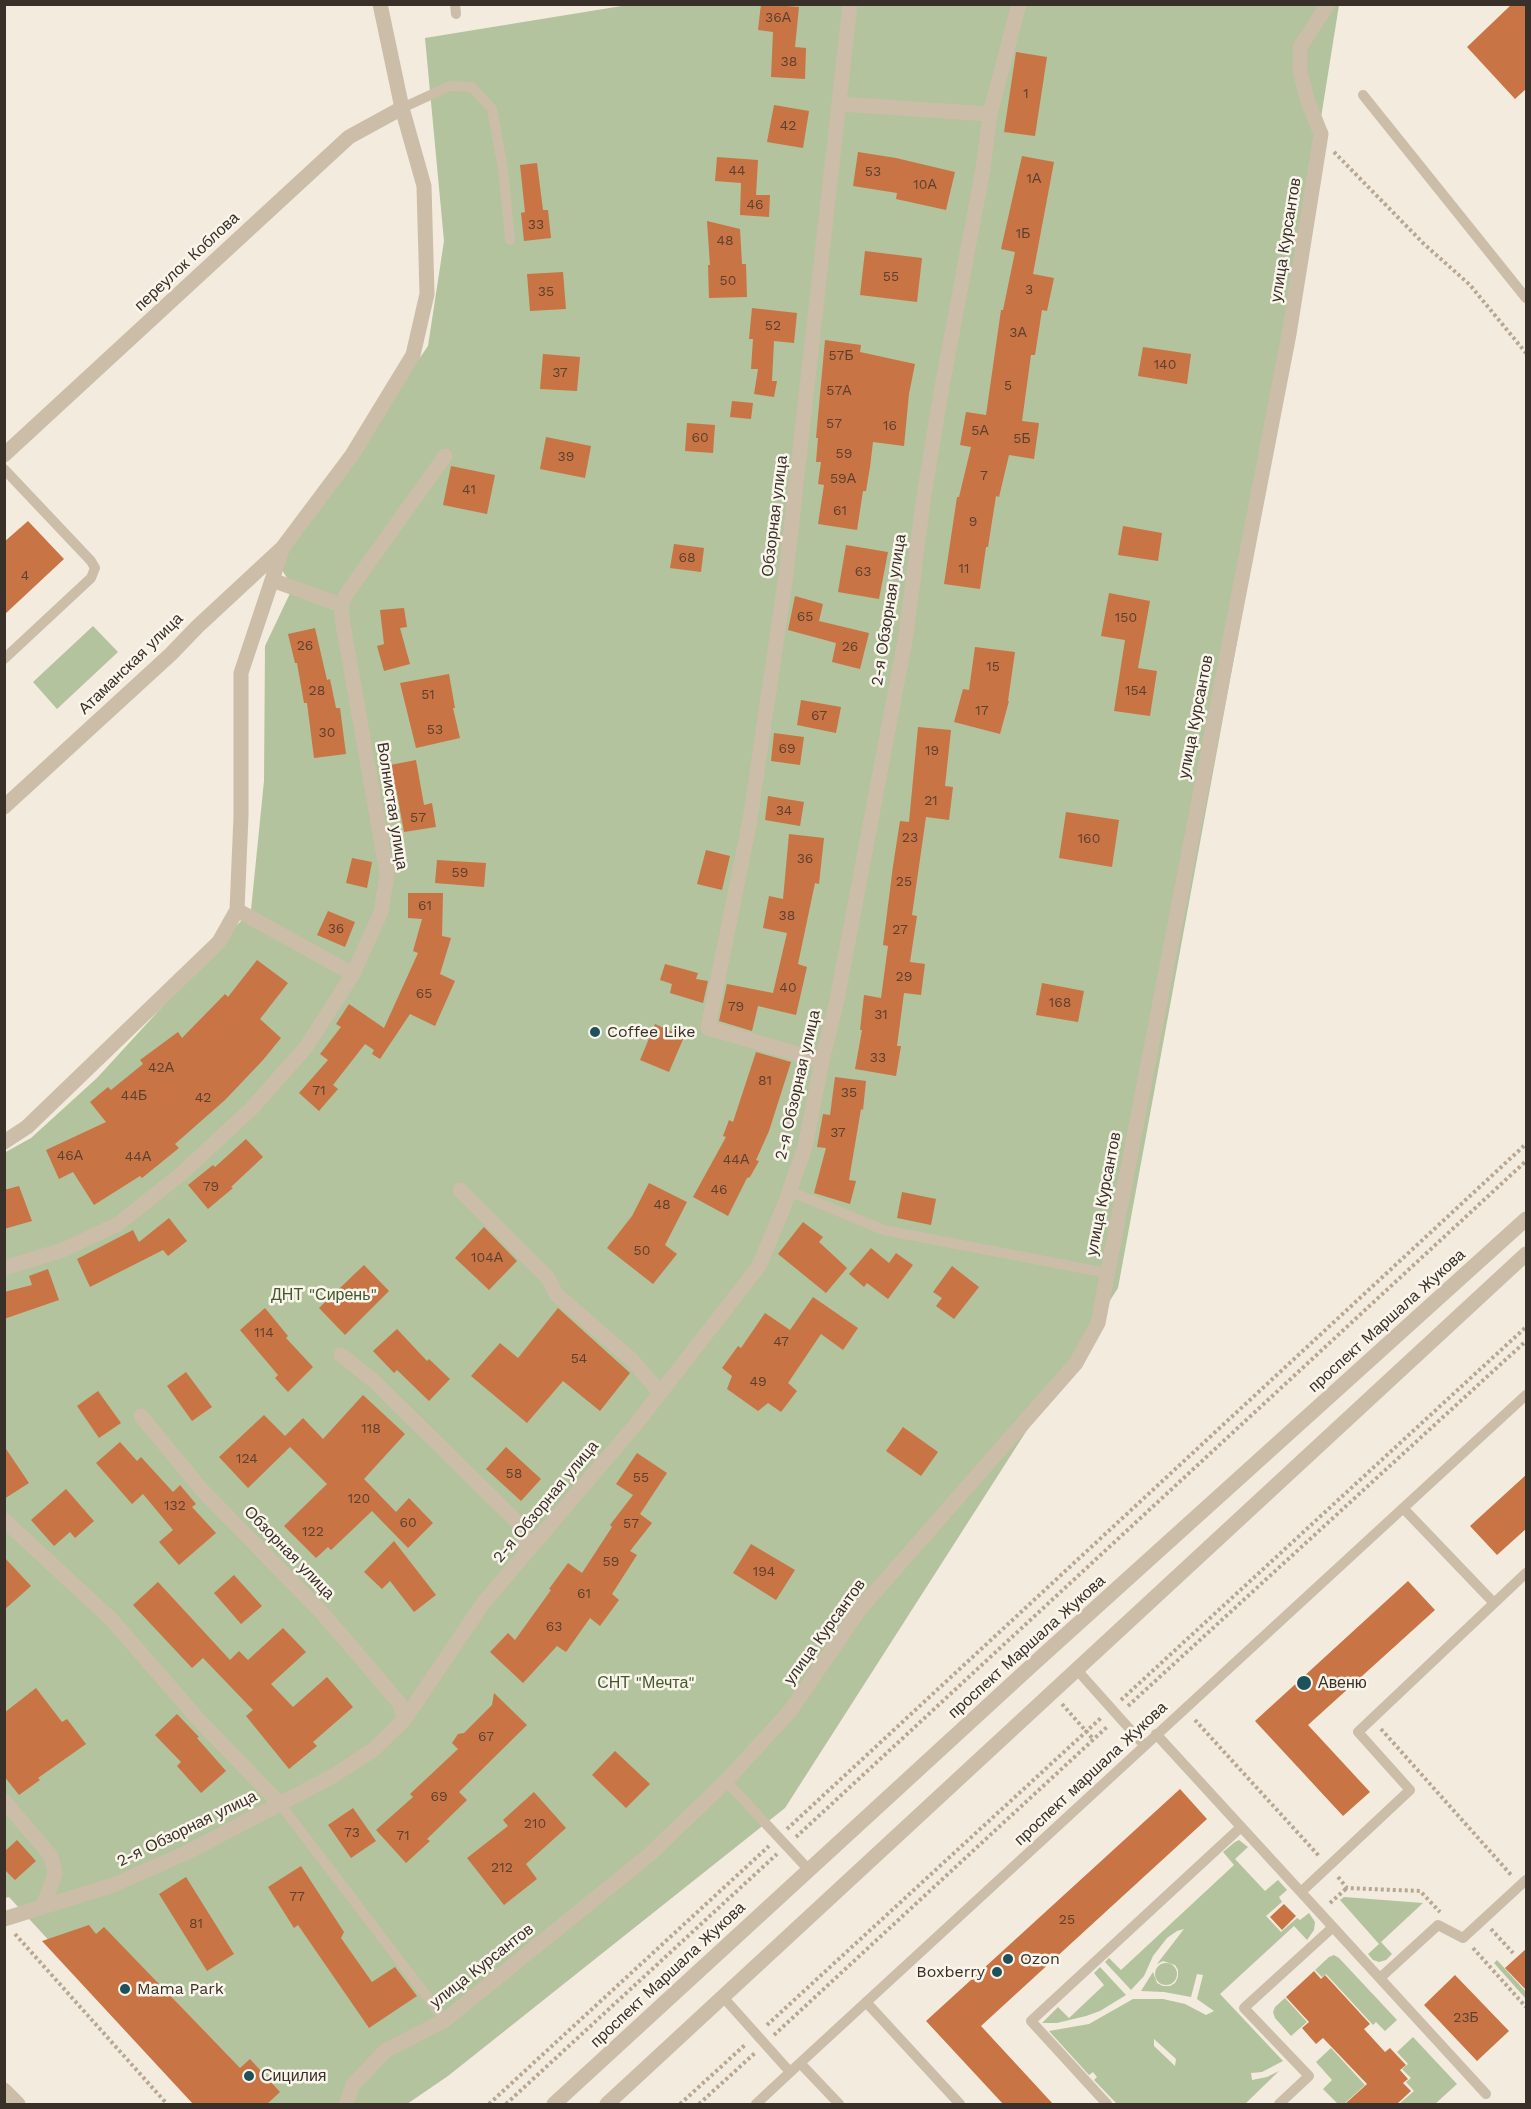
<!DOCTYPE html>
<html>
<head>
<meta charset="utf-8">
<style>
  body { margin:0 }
  #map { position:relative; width:1531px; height:2109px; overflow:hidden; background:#f3ebdd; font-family:"Work Sans",sans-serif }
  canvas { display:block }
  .frame { position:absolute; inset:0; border:6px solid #393029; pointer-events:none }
</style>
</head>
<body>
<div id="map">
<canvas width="1531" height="2109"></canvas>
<div class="frame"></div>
</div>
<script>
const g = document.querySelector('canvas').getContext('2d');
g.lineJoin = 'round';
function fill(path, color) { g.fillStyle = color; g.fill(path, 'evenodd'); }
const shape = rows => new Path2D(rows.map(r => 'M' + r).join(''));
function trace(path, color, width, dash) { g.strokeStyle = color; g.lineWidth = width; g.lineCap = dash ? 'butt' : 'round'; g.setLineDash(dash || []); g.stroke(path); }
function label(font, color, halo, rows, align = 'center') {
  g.font = font + ' "Work Sans",sans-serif'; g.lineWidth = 5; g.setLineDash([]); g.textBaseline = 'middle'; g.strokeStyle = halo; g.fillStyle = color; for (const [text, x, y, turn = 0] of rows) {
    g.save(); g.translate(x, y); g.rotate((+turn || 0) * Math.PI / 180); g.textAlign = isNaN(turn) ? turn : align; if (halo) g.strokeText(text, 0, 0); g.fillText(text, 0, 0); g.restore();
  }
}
fill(shape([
  [634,4,1339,5,1239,631,1118,1288,785,1808,448,2076,407,2104,199,2104,9,1897,5,1898,4,1153,31,1138,97,1078,251,910,264,781,265,646,293,587,278,564,428,346,444,241,425,38],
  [93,626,118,652,57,709,33,682],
  [1239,1840,1248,1847,1235,1859,1265,1891,1278,1880,1287,1890,1279,1897,1282,1902,1266,1916,1281,1932,1297,1918,1300,1920,1309,1913,1315,1922,1314,1930,1307,1940,1294,1926,1220,1994,1283,2061,1262,2072,1251,2073,1252,2080,1267,2077,1279,2071,1245,2104,1117,2104,1094,2080,1097,2077,1093,2072,1089,2075,1049,2031,1089,2024,1133,1999,1163,1999,1185,2004,1206,2015,1214,2011,1197,1999,1203,1975,1197,1974,1191,1997,1164,1992,1141,1991,1153,1972,1157,1983,1163,1986,1170,1986,1175,1983,1178,1977,1178,1970,1175,1965,1163,1961,1157,1964,1184,1929,1177,1931,1167,1938,1153,1956,1144,1976,1131,1990,1105,1962,1109,1958,1121,1970,1234,1865,1223,1852,1235,1842],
  [1154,2039,1176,2059,1175,2066,1154,2046],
  [1344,1897,1423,1903,1381,1942,1392,1954,1386,1960,1379,1962,1373,1960,1368,1954,1379,1944,1340,1900],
  [1334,1955,1339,1958,1397,2020,1385,2031,1376,2022,1373,2025,1326,1974,1322,1977,1315,1970,1329,1957],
  [1497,1960,1526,1992,1526,1999,1494,1963],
  '1155 1974a11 11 0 1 1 22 0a11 11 0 1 1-22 0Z',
  [1100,1967,1126,1995,1100,2011,1086,2016,1057,2023,1042,2023,1058,2007,1069,2018,1104,1985,1094,1973],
  [1285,1998,1307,2022,1291,2036,1275,2018,1273,2012,1275,2007],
  [1413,2037,1457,2084,1435,2104,1399,2104,1414,2091,1406,2082,1411,2078,1402,2069,1408,2064,1397,2052],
  [1331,2048,1365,2085,1344,2104,1338,2104,1323,2089,1332,2080,1316,2062]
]), '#b2c39d');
fill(shape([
  [761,4,799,7,795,47,806,48,805,79,771,77,773,32,758,30],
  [1512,4,1527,4,1527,88,1515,99,1467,47],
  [1016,52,1047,57,1035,136,1004,132],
  [774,105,809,111,803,148,767,142],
  [858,152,896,158,955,172,946,210,896,199,897,193,853,186],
  [1022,156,1054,162,1033,274,1054,278,1047,311,1042,310,1035,355,1031,355,1022,421,1039,423,1034,459,1009,455,999,497,996,496,988,547,986,547,980,589,944,584,957,497,959,497,971,447,960,445,966,412,986,415,1001,310,1003,310,1015,252,1001,249],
  [717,157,758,160,756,195,770,195,769,217,740,215,741,183,715,181],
  [537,163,543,210,548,210,551,238,524,241,521,213,525,212,520,165],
  [707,221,740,229,742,264,746,264,747,297,709,298,708,265,710,265],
  [865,251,922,258,917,302,860,295],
  [563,272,566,309,530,311,527,274],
  [752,308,797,313,794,343,774,341,772,381,777,381,774,397,754,394,758,369,751,369,753,339,749,339],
  [825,340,861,345,860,352,915,364,909,394,904,446,873,442,870,467,866,491,863,491,857,530,818,524,824,485,818,484,821,462,816,462,818,438,816,438],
  [1143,347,1191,354,1187,384,1138,376],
  [543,354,580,357,577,391,540,389],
  [732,401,753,403,751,419,730,417],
  [687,423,715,425,713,453,685,451],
  [546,437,591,446,585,478,540,469],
  [451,466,495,475,487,514,443,505],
  [28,521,64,559,4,615,4,542],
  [1123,526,1162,533,1158,561,1118,555],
  [674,544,704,548,701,572,670,568],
  [846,545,888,552,879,599,838,592],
  [1109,593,1150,601,1138,668,1157,671,1150,716,1114,711,1125,640,1101,636],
  [795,596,823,604,819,621,869,633,860,669,832,662,836,643,788,630],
  [404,608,407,627,400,628,410,664,384,671,377,646,384,644,380,610],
  [315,628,327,680,330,679,336,708,340,708,346,754,314,758,307,703,304,703,297,663,295,663,288,634],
  [975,647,1015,652,1008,701,1009,701,1000,734,954,722,963,689,969,690],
  [449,674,455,708,453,708,460,738,416,748,400,683],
  [801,700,841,707,836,733,797,725],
  [918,727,951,730,945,786,953,787,949,820,926,817,912,915,917,916,910,962,925,964,921,995,904,993,897,1046,901,1046,896,1076,855,1069,862,1030,860,1030,864,995,881,998,888,946,883,945,893,866,900,821,909,822],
  [774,733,804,737,800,765,771,761],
  [416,760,424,805,432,803,436,827,404,832,396,788,389,789,385,766],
  [768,796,804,802,800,826,765,820],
  [1066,812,1119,820,1112,867,1059,858],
  [789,834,824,838,819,884,815,883,798,964,807,967,796,1015,758,1006,752,1031,719,1021,727,984,773,993,787,933,763,928,769,896,783,899],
  [706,850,730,856,722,890,697,884],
  [352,858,372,862,367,888,346,883],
  [437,860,486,863,484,887,435,883],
  [408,893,443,893,442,936,451,938,440,974,455,981,435,1026,410,1014,380,1059,372,1054,374,1050,365,1044,333,1085,338,1089,319,1111,299,1093,328,1060,320,1054,341,1027,336,1024,349,1004,384,1028,418,953,413,951,422,919,408,918],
  [328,911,355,922,345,947,317,935],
  [257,960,288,983,260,1019,281,1038,263,1060,225,1100,175,1144,179,1148,142,1178,140,1176,94,1205,73,1172,59,1179,46,1150,106,1122,90,1102,108,1087,111,1090,143,1064,140,1060,178,1032,182,1038,225,994,228,997],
  [665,964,698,973,696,979,708,981,703,1003,670,993,672,984,660,980],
  [1042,983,1084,991,1078,1022,1036,1015],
  [655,1024,684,1037,669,1072,640,1060],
  [756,1052,791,1062,769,1131,756,1160,759,1161,750,1177,747,1178,728,1216,693,1197,726,1137,723,1136,729,1120,733,1122],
  [835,1077,866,1081,863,1110,861,1109,849,1180,856,1181,850,1204,814,1193,826,1148,817,1147,823,1114,830,1115],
  [246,1139,263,1157,231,1187,233,1188,208,1209,188,1185,213,1165,215,1167],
  [649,1183,687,1202,665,1245,677,1254,653,1284,607,1248,632,1216],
  [19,1186,32,1221,4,1229,4,1190],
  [902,1192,936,1199,931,1225,897,1218],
  [169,1218,187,1241,168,1256,163,1250,90,1287,77,1259,133,1230,139,1242],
  [803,1222,823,1237,819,1242,847,1268,826,1293,778,1254],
  [484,1227,517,1261,489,1290,455,1258],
  [871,1248,889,1263,896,1253,913,1265,888,1299,867,1283,864,1287,849,1274],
  [364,1265,389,1291,345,1335,319,1308],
  [952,1266,979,1287,954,1319,936,1306,942,1298,933,1292],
  [48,1269,59,1300,4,1319,4,1292,32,1285,29,1276],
  [813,1297,858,1328,843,1350,821,1334,788,1383,797,1391,781,1412,768,1403,758,1411,727,1389,732,1376,722,1368,738,1346,741,1348,765,1313,790,1330],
  [265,1308,288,1336,286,1338,313,1367,288,1392,275,1378,278,1375,240,1330],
  [558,1308,630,1373,600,1411,563,1381,527,1423,471,1376,500,1343,518,1358],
  [397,1329,427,1361,429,1359,450,1379,429,1401,397,1370,394,1373,373,1351],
  [186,1372,212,1407,192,1421,167,1386],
  [98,1391,121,1423,99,1438,77,1406],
  [363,1395,405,1434,364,1479,396,1512,409,1498,433,1523,408,1548,372,1511,331,1550,328,1547,316,1558,284,1526,327,1484,290,1447,248,1488,219,1457,264,1415,285,1436,303,1418,323,1439],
  [903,1427,938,1452,921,1476,886,1451],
  [120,1442,137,1461,141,1457,173,1492,180,1485,196,1504,192,1507,216,1533,179,1565,159,1542,173,1530,143,1494,132,1504,96,1463],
  [4,1446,29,1483,4,1499],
  [506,1447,541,1479,521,1501,486,1469],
  [637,1453,667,1473,640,1514,652,1523,630,1551,637,1555,612,1594,619,1600,600,1626,590,1618,566,1652,557,1646,523,1683,490,1652,508,1633,515,1640,551,1590,549,1589,568,1563,582,1573,612,1527,610,1525,633,1495,616,1484],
  [1527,1474,1527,1528,1497,1555,1470,1526],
  [66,1489,94,1521,75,1538,70,1532,54,1546,31,1520],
  [394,1541,436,1595,414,1612,390,1581,382,1589,364,1572],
  [751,1544,795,1570,776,1600,733,1573],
  [4,1557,31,1586,4,1610],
  [234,1575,262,1606,241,1624,214,1593],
  [1408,1581,1435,1610,1308,1725,1370,1792,1343,1816,1255,1721],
  [158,1582,230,1660,239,1651,248,1660,283,1628,306,1652,271,1684,293,1707,327,1677,353,1707,313,1742,317,1746,289,1769,246,1716,253,1710,203,1658,192,1668,133,1605],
  [36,1688,62,1722,67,1719,86,1744,38,1778,40,1780,19,1795,4,1776,4,1713],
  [494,1693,527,1725,459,1792,467,1800,427,1839,430,1841,406,1863,376,1830,413,1797,410,1794,458,1749,452,1743,458,1734,464,1733,492,1705],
  [177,1714,199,1737,197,1738,226,1771,201,1793,177,1766,181,1762,155,1735],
  [615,1751,650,1784,626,1808,592,1775],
  [1180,1789,1207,1819,981,2026,1053,2104,1003,2104,926,2021],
  [534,1792,566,1828,526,1864,537,1879,504,1905,467,1858,508,1826,503,1820],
  [353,1808,376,1841,351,1858,328,1825],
  [17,1840,36,1861,15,1880,4,1869,4,1852],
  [301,1866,344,1932,341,1938,372,1982,395,1967,417,1996,369,2028,298,1925,294,1928,268,1887],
  [186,1877,234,1954,207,1971,159,1894],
  [1284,1904,1296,1916,1282,1930,1270,1917],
  [89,1925,96,1934,104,1927,240,2068,250,2059,280,2092,267,2104,193,2104,42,1941],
  [1527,1948,1527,1991,1505,1968],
  [1314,1971,1321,1979,1325,1975,1370,2024,1364,2029,1385,2052,1390,2048,1406,2065,1400,2070,1408,2079,1403,2083,1411,2091,1397,2104,1345,2104,1367,2084,1323,2038,1316,2044,1302,2028,1309,2022,1286,1997],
  [1455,1975,1509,2031,1477,2061,1424,2005]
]), '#c97445');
trace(shape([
  [1334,152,1423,243,1470,285,1526,353],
  [1121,1700,1526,1327],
  [1062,1704,1093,1739],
  [1128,1706,1526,1341],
  [1195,1720,1319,1856],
  [1381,1729,1512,1876],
  [787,1829,1526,1144],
  [796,1837,1526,1161],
  [1338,1877,1347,1888,1420,1891,1440,1912],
  [1330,1903,1347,1888],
  [1491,1929,1513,1953],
  [15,1934,167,2104],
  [1473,1948,1526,2007],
  [767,2025,1102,1717],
  [774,2035,1108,1726],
  [489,2104,769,1846],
  [506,2104,777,1854],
  [680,2104,746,2044],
  [699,2104,756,2052]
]), '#b8a793', 4, [3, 3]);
trace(shape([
  [455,4,456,14],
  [1363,95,1526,298],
  [402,108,450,86,472,87,492,109,503,169,510,240],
  [4,469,91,561,95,568,91,578,4,659],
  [789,1191,884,1230,1107,1273],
  [1403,1508,1494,1603],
  [1077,1670,1144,1745],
  [1156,1734,1486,2094],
  [726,1781,809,1870],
  [280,1804,445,2020],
  [1301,1892,1410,1790,1358,1732,1526,1573],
  [1380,1978,1438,1925,1463,1938,1526,1880],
  [723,1997,790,2072],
  [866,2002,960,2104],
  [800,2063,1526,1395],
  [756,2104,800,2063,839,2104],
  [1107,2104,1031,2021,1241,1827],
  [1279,2104,1309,2076,1244,2008,1333,1927]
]), '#ccbda9', 10);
trace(shape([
  [839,104,990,114],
  [4,455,349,137,402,108],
  [272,580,341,605],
  [4,807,171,654,197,627,281,549],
  [237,910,353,974],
  [822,1061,708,1028,750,820,786,575,850,4],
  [4,1142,27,1127,219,942,237,910,241,816,241,673,283,547,352,455,413,355,427,294,424,186,402,108,380,4],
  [460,1190,548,1278,556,1294,632,1360,660,1393],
  [4,1268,63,1250,118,1224,181,1174,252,1108,306,1047,353,974,381,912,387,874,343,624,341,605,347,593,445,456],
  [341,1355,375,1382,521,1526,528,1551],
  [141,1416,202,1490,323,1614,368,1666,400,1704,404,1720],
  [4,1520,111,1619,198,1719,280,1804],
  [4,1801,51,1856,55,1874,43,1906],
  [4,1919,113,1885,186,1853,333,1776,373,1750,404,1720,484,1602,636,1424,759,1266,784,1206,805,1147,822,1061,837,1000,906,635,923,502,941,392,983,169,990,114,1019,4],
  [346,2104,353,2085,385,2051,445,2020,649,1855,726,1781,790,1711,860,1609,1076,1363,1098,1323,1289,334,1321,134,1308,102,1300,71,1300,47,1328,4],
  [554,2104,1030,1667,1526,1219],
  [607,2104,1526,1254]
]), '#ccbda9', 15);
trace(shape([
  [4,2090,18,2104]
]), '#ccbda9', 15);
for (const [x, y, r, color] of [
  [595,1032,6,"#1d515c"],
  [1304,1683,8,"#1d515c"],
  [1008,1959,6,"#1d515c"],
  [997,1972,6,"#1d515c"],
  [125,1989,6,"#1d515c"],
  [249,2076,6,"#1d515c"]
]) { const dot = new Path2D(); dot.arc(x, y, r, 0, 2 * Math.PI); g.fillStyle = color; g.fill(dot); trace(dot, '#faf5ea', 2); }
label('14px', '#5d4130', null, [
  ["36А",778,18],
  ["38",789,62],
  ["1",1026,94],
  ["42",788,126],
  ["44",737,171],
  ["53",873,172],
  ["1А",1034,179],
  ["10А",925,185],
  ["46",755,205],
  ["33",536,225],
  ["1Б",1023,234],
  ["48",725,241],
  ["55",891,277],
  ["50",728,281],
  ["3",1029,290],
  ["35",546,292],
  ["52",773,326],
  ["3А",1018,333],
  ["57Б",841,356],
  ["140",1165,365],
  ["37",560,373],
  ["5",1008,386],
  ["57А",839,391],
  ["57",834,424],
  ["16",890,426],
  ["5А",980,431],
  ["60",700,438],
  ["5Б",1022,439],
  ["59",844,454],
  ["39",566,457],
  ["7",984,476],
  ["59А",843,479],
  ["41",469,490],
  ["61",840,511],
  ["9",973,522],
  ["68",687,558],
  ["11",964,569],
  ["63",863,572],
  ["4",25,576],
  ["65",805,617],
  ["150",1126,618],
  ["26",305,646],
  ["26",850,647],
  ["15",993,667],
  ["28",317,691],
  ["154",1136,691],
  ["51",428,695],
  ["17",982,711],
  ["67",819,716],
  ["53",435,730],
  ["30",327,733],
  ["69",787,749],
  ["19",932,751],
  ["21",931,801],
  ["34",784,811],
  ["57",418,818],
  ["23",910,838],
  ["160",1089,839],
  ["36",805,859],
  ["59",460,873],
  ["25",904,882],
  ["61",425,906],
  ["38",787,916],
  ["36",336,929],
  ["27",900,930],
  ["29",904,977],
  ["40",788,988],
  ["65",424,994],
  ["168",1060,1003],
  ["79",736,1007],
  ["31",881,1015],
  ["33",878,1058],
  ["42А",161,1068],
  ["81",765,1081],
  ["71",319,1091],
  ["35",849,1093],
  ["44Б",134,1096],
  ["42",203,1098],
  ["37",838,1133],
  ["46А",70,1156],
  ["44А",138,1157],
  ["44А",736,1160],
  ["79",211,1187],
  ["46",719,1190],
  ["48",662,1205],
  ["50",642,1251],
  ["104А",487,1258],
  ["114",264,1333],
  ["47",781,1342],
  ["54",579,1359],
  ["49",758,1382],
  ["118",371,1429],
  ["124",247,1459],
  ["58",514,1474],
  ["55",641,1478],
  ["120",359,1499],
  ["132",175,1506],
  ["60",408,1523],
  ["57",631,1524],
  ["122",313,1532],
  ["59",611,1562],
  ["194",764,1572],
  ["61",584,1594],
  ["63",554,1627],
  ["67",486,1737],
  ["69",439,1797],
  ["210",535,1824],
  ["73",352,1833],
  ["71",403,1836],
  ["212",502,1868],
  ["77",297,1897],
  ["25",1067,1920],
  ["81",196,1924],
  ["23Б",1466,2018]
]);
label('16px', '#393029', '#faf5ea', [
  ["улица Курсантов",1286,240,-81],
  ["переулок Коблова",187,262,-43],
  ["Обзорная улица",775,516,-83],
  ["2-я Обзорная улица",889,610,-81],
  ["Атаманская улица",131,664,-44],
  ["улица Курсантов",1196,717,-79],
  ["Волнистая улица",392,806,81],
  ["2-я Обзорная улица",798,1085,-77],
  ["улица Курсантов",1104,1194,-79],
  ["проспект Маршала Жукова",1387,1321,-42],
  ["2-я Обзорная улица",546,1502,-50],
  ["Обзорная улица",289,1553,46],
  ["улица Курсантов",825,1632,-54],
  ["проспект Маршала Жукова",1027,1647,-42],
  ["проспект маршала Жукова",1091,1774,-43],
  ["2-я Обзорная улица",187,1829,-26],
  ["улица Курсантов",482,1966,-38],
  ["проспект Маршала Жукова",668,1975,-43]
]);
label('16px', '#393029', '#faf5ea', [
  ["Coffee Like",607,1032],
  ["Авеню",1318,1683],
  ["Ozon",1020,1959],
  ["Boxberry",985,1972,"right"],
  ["Mama Park",137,1989],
  ["Сицилия",261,2076]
], 'left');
label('16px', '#43582c', '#faf5ea', [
  ["ДНТ \"Сирень\"",324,1295],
  ["СНТ \"Мечта\"",646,1683]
]);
</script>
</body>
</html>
